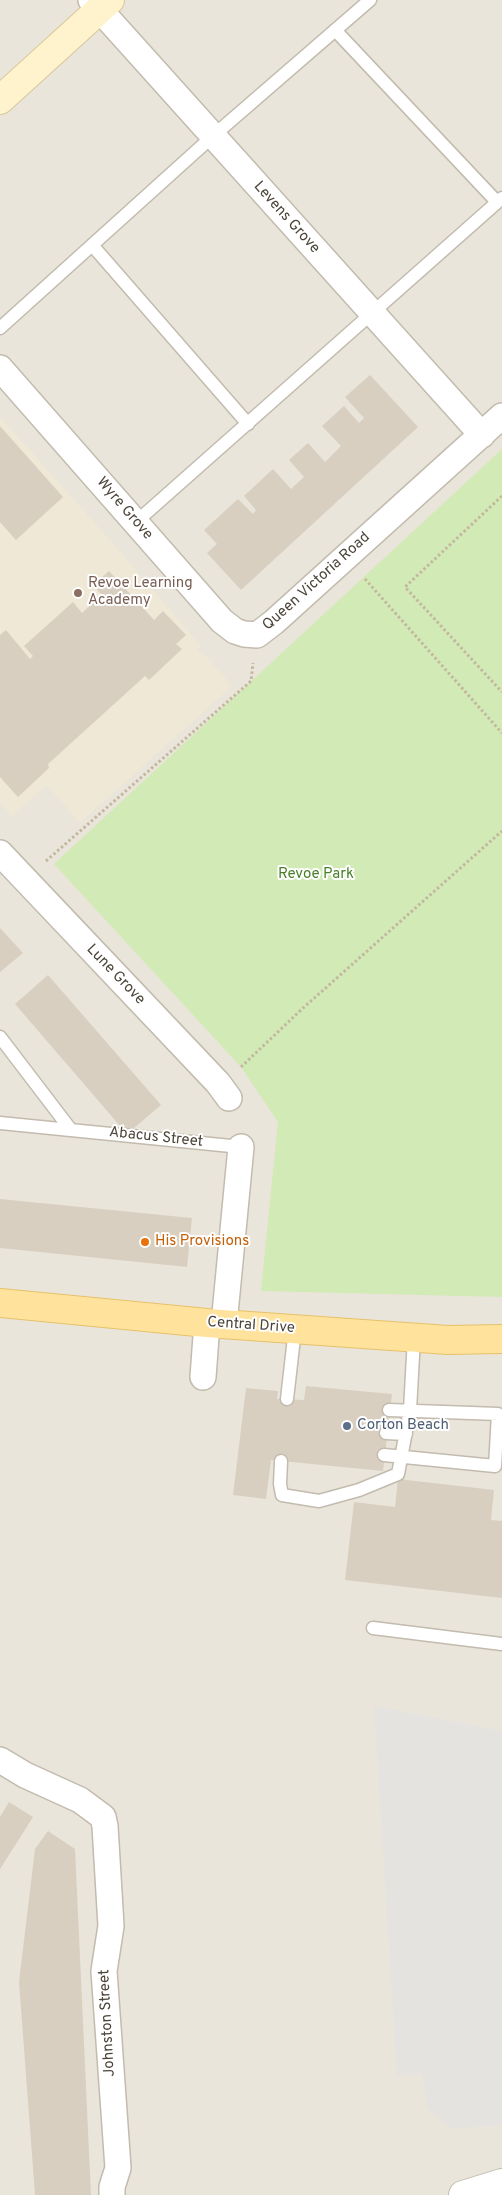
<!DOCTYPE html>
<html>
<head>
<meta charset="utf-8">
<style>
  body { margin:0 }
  canvas { display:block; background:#f6f3ec }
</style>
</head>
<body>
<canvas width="502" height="2195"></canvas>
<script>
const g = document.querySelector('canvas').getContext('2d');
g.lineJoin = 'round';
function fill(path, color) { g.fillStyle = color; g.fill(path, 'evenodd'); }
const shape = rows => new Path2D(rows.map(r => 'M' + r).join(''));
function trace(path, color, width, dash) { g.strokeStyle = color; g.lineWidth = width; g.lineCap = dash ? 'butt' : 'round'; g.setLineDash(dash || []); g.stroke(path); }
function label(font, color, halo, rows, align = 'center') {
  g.font = font + ' Overpass,sans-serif'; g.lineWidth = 4; g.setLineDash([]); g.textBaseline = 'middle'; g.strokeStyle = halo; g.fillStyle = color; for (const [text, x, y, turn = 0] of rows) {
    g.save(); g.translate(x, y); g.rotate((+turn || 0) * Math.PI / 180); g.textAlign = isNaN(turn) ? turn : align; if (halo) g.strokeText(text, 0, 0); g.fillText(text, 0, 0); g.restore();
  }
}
fill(shape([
  [0,0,502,0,502,2195,0,2195]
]), '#eae5da');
fill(shape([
  [0,417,111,541,201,646,197,651,206,656,232,686,80,823,47,785,12,816,0,803]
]), '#efe8d6');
fill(shape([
  [502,449,502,1297,261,1291,278,1122,241,1067,54,864]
]), '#d2eab5');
fill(shape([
  [374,1706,502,1731,502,2125,451,2129,427,2108,422,2074,397,2076]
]), '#e5e3e0');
fill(shape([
  [370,375,418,427,241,590,207,553,217,544,204,530,238,499,253,514,256,510,244,496,273,469,291,489,304,477,289,460,308,443,325,462,341,446,322,426,344,406,359,423,364,418,345,397],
  [0,426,63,497,16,540,0,522],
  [109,571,154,620,163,611,186,635,176,644,182,649,149,680,145,676,48,764,49,768,18,797,0,777,0,635,6,630,30,659,33,656,24,646,73,602,82,613,102,595,93,585],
  [0,928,23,953,0,972],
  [48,975,161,1105,127,1134,15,1004],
  [0,1199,192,1218,187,1267,0,1248],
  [306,1386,392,1394,383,1471,271,1460,266,1499,233,1495,246,1388,278,1391,277,1399,304,1400],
  [398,1479,494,1490,491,1520,502,1521,502,1598,345,1580,354,1502,395,1507],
  [9,1802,33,1817,0,1869,0,1817],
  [48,1831,75,1849,91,2195,35,2195,19,1982,35,1849]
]), '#d8cfc1');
const service = shape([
  [335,30,497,202],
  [92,245,248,424],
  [0,328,213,136,370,0],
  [136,522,502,198],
  [0,1037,71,1130],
  [0,1123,241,1147],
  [287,1399,295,1329],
  [386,1433,406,1434],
  [384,1455,495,1466,498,1414,389,1410],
  [281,1461,280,1484,282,1495,319,1501,359,1490,398,1474,410,1410,414,1338],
  [373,1628,502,1644]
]);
const minor = shape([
  [91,0,482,435],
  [0,368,222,621,235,631,244,634,257,635,274,622,502,416],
  [0,853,218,1083,229,1098],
  [224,1324,241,1147],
  [203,1377,207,1323],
  [0,1760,25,1775,80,1800,103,1817,105,1826,111,1926,104,1971,118,2168,112,2187,112,2195]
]);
const tertiary = shape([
  [463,2195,502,2183]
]);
const secondary = shape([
  [0,100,110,0]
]);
const primary = shape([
  [0,1303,207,1323,448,1340,502,1339]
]);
trace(service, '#c2bbae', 15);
trace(minor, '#c2bbae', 28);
trace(tertiary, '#c2bbae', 30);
trace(secondary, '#d6c79b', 30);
trace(primary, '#e6c16a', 30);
trace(shape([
  [502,496,405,587,502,692],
  [365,579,502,733],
  [46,861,251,681,253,663],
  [241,1067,302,1009,502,831]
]), '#c4b79f', 3, [2.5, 2.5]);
trace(service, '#fff', 12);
trace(minor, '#fff', 25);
trace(tertiary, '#fff', 28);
trace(secondary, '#fff3cd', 28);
trace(primary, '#ffe39c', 28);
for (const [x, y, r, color] of [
  [78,593,5,"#8d6e63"],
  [145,1242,5,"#e8710a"],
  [347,1426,5,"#5c6f8a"]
]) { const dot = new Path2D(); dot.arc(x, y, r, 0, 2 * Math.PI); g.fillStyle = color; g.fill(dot); trace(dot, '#fff', 2); }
label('15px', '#4b4439', '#fff', [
  ["Levens Grove",286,218,48],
  ["Wyre Grove",124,509,49],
  ["Queen Victoria Road",317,582,-42],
  ["Lune Grove",115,975,46],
  ["Abacus Street",156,1138,6],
  ["Central Drive",251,1326,4],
  ["Johnston Street",108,2023,-93]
]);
label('15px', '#785e54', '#fff', [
  ["Revoe Learning",88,584],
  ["Academy",88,601]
], 'left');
label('15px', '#4a7f2a', '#fff', [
  ["Revoe Park",316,875]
]);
label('15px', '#c56008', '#fff', [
  ["His Provisions",155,1242]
], 'left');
label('15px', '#4e5e75', '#fff', [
  ["Corton Beach",357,1426]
], 'left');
</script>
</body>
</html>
